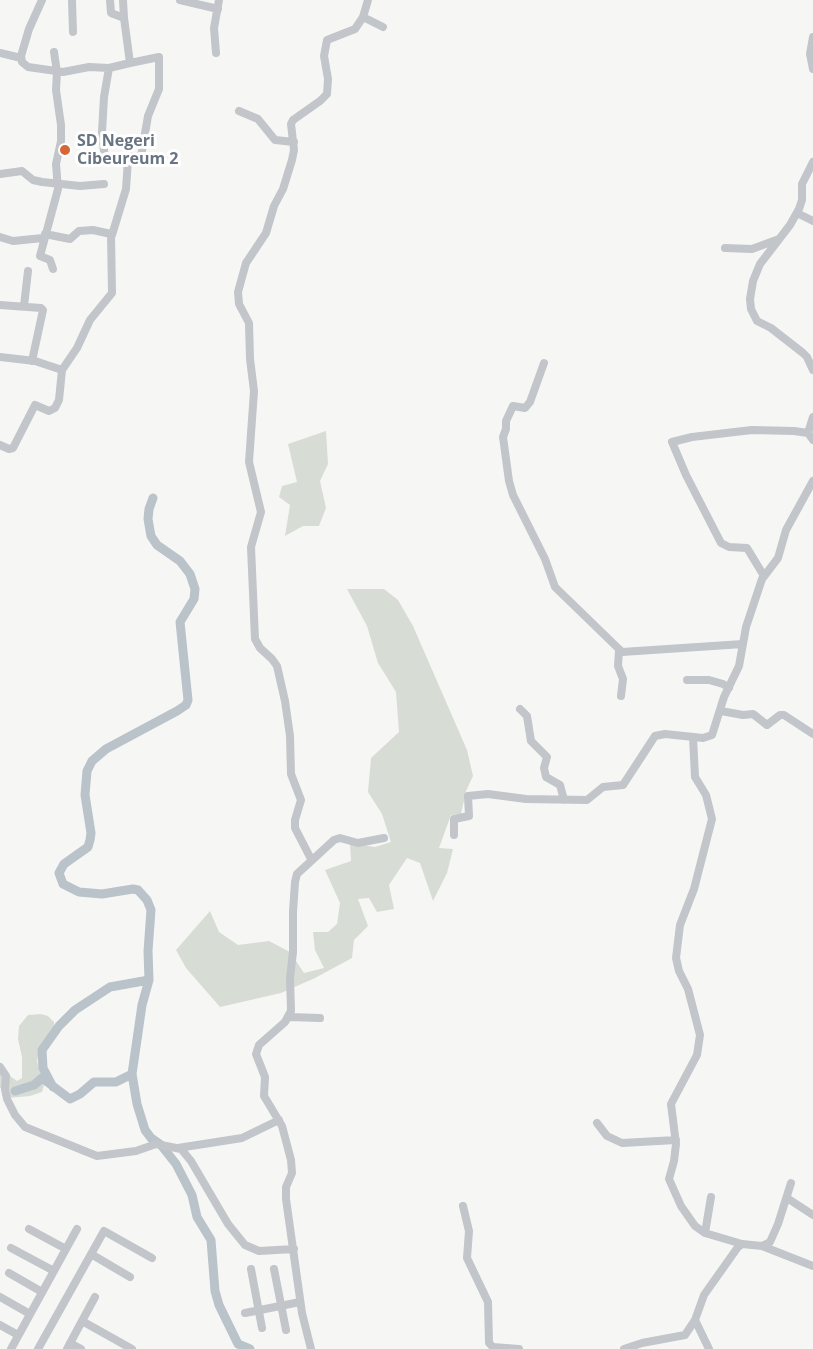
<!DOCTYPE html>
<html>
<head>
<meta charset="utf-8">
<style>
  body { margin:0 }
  canvas { display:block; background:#f6f6f4 }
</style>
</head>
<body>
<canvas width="813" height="1349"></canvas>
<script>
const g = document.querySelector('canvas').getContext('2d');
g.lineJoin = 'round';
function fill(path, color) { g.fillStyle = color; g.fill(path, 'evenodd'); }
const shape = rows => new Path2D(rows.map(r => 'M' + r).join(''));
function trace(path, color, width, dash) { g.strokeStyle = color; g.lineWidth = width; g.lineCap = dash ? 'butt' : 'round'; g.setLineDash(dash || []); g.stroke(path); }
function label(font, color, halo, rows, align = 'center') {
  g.font = font + ' "Open Sans",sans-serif'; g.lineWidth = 6; g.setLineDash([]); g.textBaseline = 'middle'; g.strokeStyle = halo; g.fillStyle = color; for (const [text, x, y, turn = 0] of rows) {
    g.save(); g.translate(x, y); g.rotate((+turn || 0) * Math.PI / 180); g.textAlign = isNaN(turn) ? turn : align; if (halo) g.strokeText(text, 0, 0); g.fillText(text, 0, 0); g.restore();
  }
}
fill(shape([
  [326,431,328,464,320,481,326,508,319,526,303,526,285,536,290,505,279,497,282,486,297,482,288,444],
  [347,589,384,589,398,600,413,626,467,750,473,776,466,791,461,814,451,815,439,848,453,849,447,873,433,901,420,863,407,858,389,885,394,909,377,912,369,898,358,899,368,926,354,940,352,958,315,978,281,993,220,1007,186,968,176,950,210,911,219,932,238,945,269,941,290,952,304,973,324,968,315,950,313,932,328,932,337,924,340,903,325,870,351,861,350,843,375,847,391,842,382,814,368,792,371,758,399,732,396,692,378,663,367,626],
  [41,1014,48,1016,54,1022,54,1029,39,1050,37,1062,43,1075,44,1085,42,1092,30,1096,8,1098,10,1091,0,1088,0,1072,6,1073,17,1081,22,1078,22,1057,18,1039,19,1026,28,1015]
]), '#d7ddd5');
trace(shape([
  [153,498,149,509,148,519,151,536,157,545,180,561,190,574,195,589,194,599,180,622,188,700,186,705,177,711,106,749,92,761,87,771,85,795,91,833,90,840,88,847,64,864,59,873,63,884,79,892,102,894,133,889,138,890,147,900,151,910,148,951,149,980,142,1005,132,1074,137,1104,145,1130,151,1138,161,1145,176,1164,192,1195,197,1217,211,1240,215,1291,219,1305,238,1344,250,1349],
  [53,1087,43,1068,42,1050,59,1026,75,1010,110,987,149,980],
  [15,1091,34,1085,42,1078,70,1099,80,1094,94,1082,116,1082,132,1074]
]), '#bac3c9', 9);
trace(shape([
  [42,0,29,29,21,56,22,62,28,67,63,72,89,67,109,68,130,63,124,18,111,13,110,0],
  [72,0,73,32],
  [123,0,124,18],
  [180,0,218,9],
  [363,17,383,27],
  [813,37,810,54,813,69],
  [0,53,21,58],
  [216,53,214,28,219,0],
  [239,111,258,119,275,140,294,142],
  [105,160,102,132,104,97,109,68],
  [813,162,802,184,802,200,799,209,790,225,760,264,753,281,750,299,751,309,757,321,771,328,803,353,807,357,813,370],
  [0,174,22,171,33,180,42,182,80,186,104,184],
  [797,213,813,221],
  [112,235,126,189,128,160,130,156,141,157,148,116,159,89,159,57,130,63],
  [0,237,13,241,43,238],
  [725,248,752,249,779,239],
  [53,269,50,260,40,256,58,189,56,164,61,141,61,125,56,90,57,72,54,52],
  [0,305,41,308,43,310,32,361],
  [24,306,28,271],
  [0,357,35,361,62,370,77,348,90,320,112,293,111,234,93,230,79,231,70,239,45,234],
  [544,363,530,402,525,408,513,406,506,421,506,429,503,437,509,481,513,495,545,559,555,587,622,652,743,644],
  [813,417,808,433,813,440],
  [0,445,9,449,13,448,35,405,49,411,55,408,59,400,62,370],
  [764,576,747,548,729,547,721,543,686,475,672,442,692,437,752,430,794,431,808,433],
  [619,651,618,666,623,679,621,696],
  [687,680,709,680,723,684,729,688],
  [520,709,527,716,531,741,547,757,544,768,546,777,560,785,564,800],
  [721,711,743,715,753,714,767,725,780,715,784,715,813,734],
  [693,737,695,777,706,795,712,819,694,889,680,925,676,958,679,971,688,989,700,1035,697,1055,671,1104,676,1144,674,1161,669,1179,681,1206,695,1226,705,1233,742,1244],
  [454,835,454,819,469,816,468,796,488,794,526,799,587,800,603,787,623,785,655,736,665,734,703,738,712,735,724,697,739,666,746,627,762,579,778,558,786,530,813,481],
  [311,859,295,828,295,820,301,800,291,774,290,736,285,701,277,666,272,659,260,648,255,639,251,547,261,512,249,462,254,391,250,359,249,323,239,304,238,292,246,263,266,233,274,206,283,189,292,160,294,150,291,124,293,120,320,101,327,94,328,79,324,56,327,40,355,29,363,17,368,0],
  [290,1017,320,1018],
  [0,1067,6,1076,5,1089,7,1099,15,1115,25,1127,97,1156,136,1151,156,1144,181,1149,191,1161,228,1224,245,1245,259,1251,294,1249],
  [597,1123,607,1136,622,1143,676,1140],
  [178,1148,242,1138,279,1120],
  [787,1198,813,1215],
  [463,1206,469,1231,467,1258,488,1302,489,1343,493,1347,519,1349],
  [29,1229,66,1249],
  [705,1233,711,1197],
  [762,1246,813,1266],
  [11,1248,54,1271],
  [91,1254,130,1277],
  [251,1269,262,1328],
  [274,1269,286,1330],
  [9,1273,42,1292],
  [0,1297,30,1314],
  [245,1313,300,1302],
  [695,1320,709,1349],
  [82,1321,95,1297],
  [0,1325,18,1335],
  [70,1343,81,1349],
  [11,1349,77,1229],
  [38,1349,104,1231,152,1258],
  [67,1349,82,1321,132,1349],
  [311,1349,302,1313,286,1199,286,1187,292,1173,291,1160,282,1126,264,1096,265,1077,256,1054,259,1045,285,1022,291,1011,290,978,293,952,293,912,295,882,297,874,334,840,340,838,358,843,384,838],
  [624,1349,642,1343,685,1335,695,1320,704,1295,738,1247,742,1244,762,1246,770,1242,778,1224,791,1183]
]), '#c2c5c9', 8);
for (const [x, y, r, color] of [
  [65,150,6,"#d66634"]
]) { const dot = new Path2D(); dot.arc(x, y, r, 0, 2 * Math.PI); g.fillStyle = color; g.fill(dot); trace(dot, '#fff', 2); }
label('bold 16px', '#687482', '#fff', [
  ["SD Negeri",77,141],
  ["Cibeureum 2",77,159]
], 'left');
</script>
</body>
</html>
